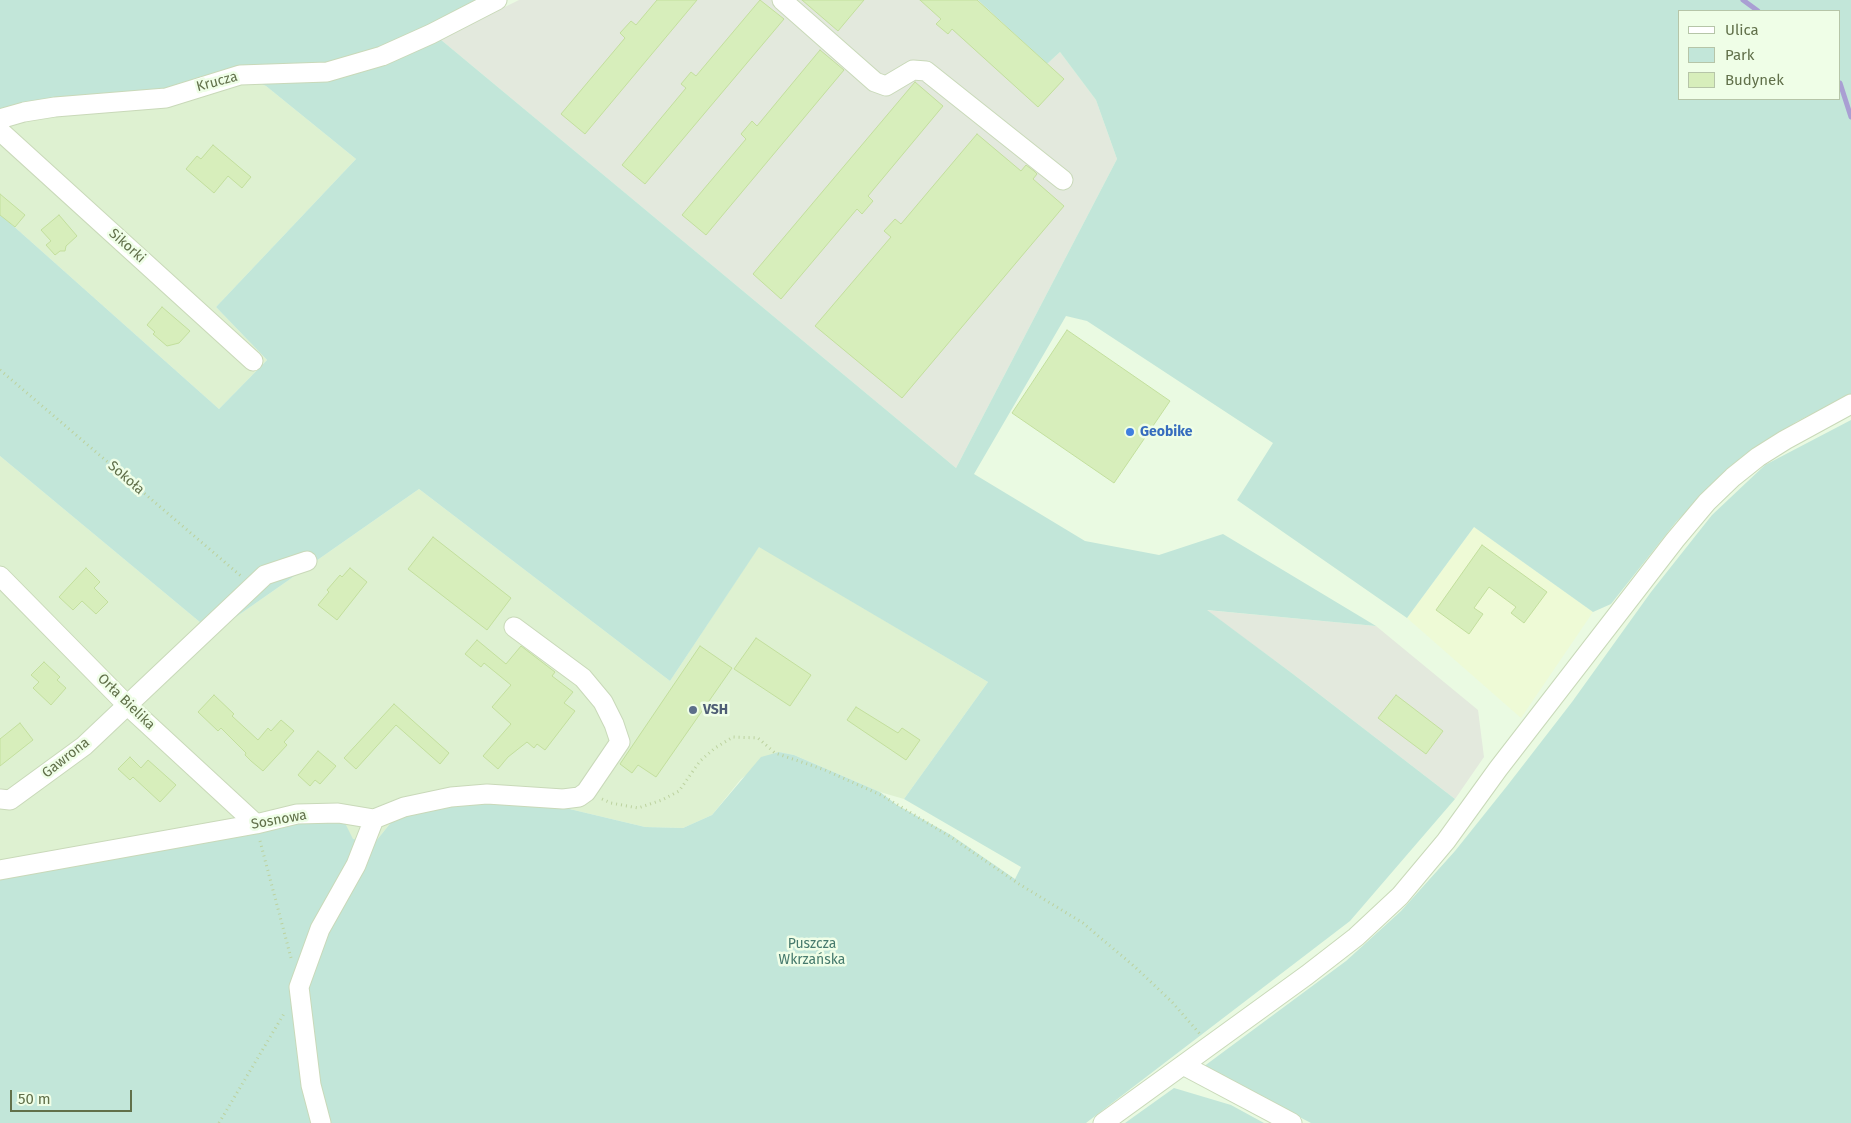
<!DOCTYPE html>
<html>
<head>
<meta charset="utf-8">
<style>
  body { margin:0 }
  #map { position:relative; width:1851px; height:1123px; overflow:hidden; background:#eafae2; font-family:"Fira Sans",sans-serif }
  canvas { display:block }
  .legend { position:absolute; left:1678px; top:10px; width:162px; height:90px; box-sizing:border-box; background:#effee7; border:1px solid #b6c5a8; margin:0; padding:6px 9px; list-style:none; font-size:15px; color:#61704a }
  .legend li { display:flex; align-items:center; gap:10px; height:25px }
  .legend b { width:25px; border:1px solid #b6c5a8 }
  .scale { position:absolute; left:10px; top:1090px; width:122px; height:22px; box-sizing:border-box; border:2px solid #61704a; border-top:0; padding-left:6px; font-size:15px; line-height:18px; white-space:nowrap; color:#61704a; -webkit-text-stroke:4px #effee7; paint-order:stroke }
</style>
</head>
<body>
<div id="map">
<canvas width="1851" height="1123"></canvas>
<ul class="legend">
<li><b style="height:6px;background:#fff"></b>Ulica</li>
<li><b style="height:14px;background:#c2e6d9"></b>Park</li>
<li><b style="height:14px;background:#d7eebb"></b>Budynek</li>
</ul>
<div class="scale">50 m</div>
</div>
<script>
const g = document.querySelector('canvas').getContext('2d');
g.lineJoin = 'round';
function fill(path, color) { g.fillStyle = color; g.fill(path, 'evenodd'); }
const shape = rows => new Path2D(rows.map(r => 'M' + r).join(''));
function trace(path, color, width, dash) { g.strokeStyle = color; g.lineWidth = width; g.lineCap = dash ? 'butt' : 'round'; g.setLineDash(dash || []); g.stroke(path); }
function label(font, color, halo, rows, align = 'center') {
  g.font = font + ' "Fira Sans",sans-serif'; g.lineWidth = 5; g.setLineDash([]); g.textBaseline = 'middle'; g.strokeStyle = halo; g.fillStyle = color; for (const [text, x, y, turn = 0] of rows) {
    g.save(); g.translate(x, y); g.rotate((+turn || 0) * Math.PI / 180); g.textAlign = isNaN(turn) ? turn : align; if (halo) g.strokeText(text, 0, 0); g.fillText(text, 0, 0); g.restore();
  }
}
fill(shape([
  [240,75,266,86,356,159,216,307,267,360,219,409,0,214,0,119],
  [0,456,213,633,419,489,670,681,759,546,988,682,904,799,880,792,794,755,779,752,741,779,712,815,683,828,645,827,557,806,393,820,376,841,353,839,0,876]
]), '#def1d1');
fill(shape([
  [1474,527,1593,612,1521,718,1407,618]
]), '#eefad6');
fill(shape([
  [519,0,978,0,1047,64,1060,52,1096,100,1117,159,956,468,440,39],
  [1206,610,1376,626,1478,710,1484,757,1455,799,1293,674]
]), '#e3e9dd');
fill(shape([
  [0,0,480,0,440,39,956,468,1117,159,1096,100,1060,52,1047,64,978,0,1851,0,1851,394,1796,422,1731,467,1676,522,1611,604,1593,612,1474,527,1407,618,1237,500,1273,443,1087,321,1066,316,974,474,1085,541,1159,555,1223,534,1376,626,1207,610,1293,674,1455,799,1350,921,1086,1123,0,1123,0,876,299,820,344,821,353,839,376,841,393,820,407,815,463,802,557,806,645,827,683,828,712,815,761,757,779,752,794,755,880,792,897,805,951,835,1015,879,1021,867,904,799,988,682,759,547,670,681,419,489,213,633,0,456,0,214,219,409,267,360,216,307,356,159,266,86,240,75,0,119],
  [1680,11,1840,11,1840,99,1680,99],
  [1851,420,1851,1123,1311,1123,1203,1067,1346,961,1401,911,1455,851,1507,786,1572,702,1651,592,1712,515,1765,465],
  [1174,1088,1231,1105,1264,1123,1125,1123]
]), '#c2e6d9');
trace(shape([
  [1743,0,1758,11],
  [1840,83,1851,117]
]), '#a99fd3', 5);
const building = shape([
  [657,0,697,0,585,134,561,114,625,38,620,33,631,21,636,25,657,0],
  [760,0,784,19,645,184,622,165,686,88,681,84,691,72,696,76,760,0],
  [802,0,864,0,838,31,802,0],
  [920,0,977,0,1064,79,1038,107,952,29,948,34,936,24,941,19,920,0],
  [820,50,844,70,706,235,682,215,746,139,741,134,752,121,757,126,820,50],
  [915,82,943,106,868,196,873,201,862,214,857,209,781,299,753,274,915,82],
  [977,134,1021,171,1026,165,1034,171,1037,174,1033,179,1064,206,902,398,815,326,891,237,884,231,895,219,901,224,977,134],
  [213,145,251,177,242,188,228,176,214,193,186,169,197,156,201,159,213,145],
  [0,194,25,215,15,227,0,215,0,194],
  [59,215,77,236,66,246,65,251,60,251,55,255,46,245,51,241,41,230,59,215],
  [162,307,190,331,179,343,167,346,153,334,155,332,147,325,162,307],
  [1067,330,1170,401,1114,483,1012,413,1067,330],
  [433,537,511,598,487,630,408,569,433,537],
  [1482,545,1547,592,1524,623,1511,613,1516,607,1489,587,1474,608,1483,614,1469,634,1436,610,1482,545],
  [86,568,100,582,94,588,108,602,96,614,82,601,73,610,59,597,86,568],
  [350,568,367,582,337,620,318,605,329,592,327,590,340,575,342,577,350,568],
  [756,638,811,675,790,706,734,669,756,638],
  [477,640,506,664,521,646,555,672,552,676,573,692,564,703,575,711,545,750,537,744,534,748,527,742,508,757,498,769,483,756,511,724,492,707,511,685,484,663,481,667,465,654,477,640],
  [700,646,732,668,656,777,638,765,632,773,620,764,700,646],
  [44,662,60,677,57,680,66,688,51,705,33,688,39,682,31,675,44,662],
  [214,695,234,714,232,716,258,740,268,728,271,731,281,720,294,731,284,742,287,745,263,771,251,761,245,755,246,753,221,728,218,731,198,712,214,695],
  [1396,695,1443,731,1426,754,1378,718,1396,695],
  [394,704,449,753,440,764,396,725,356,769,344,758,394,704],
  [856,707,898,733,902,728,920,740,906,760,847,720,856,707],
  [20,723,33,740,0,766,0,739,20,723],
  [318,751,336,766,320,784,315,780,310,786,298,775,318,751],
  [130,757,141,768,148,760,176,785,160,802,133,777,130,780,118,769,130,757]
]);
fill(building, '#d7eebb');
trace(building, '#c3df9d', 1);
const minor = shape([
  [782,0,875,82,886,86,913,70,926,71,1063,180],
  [0,119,24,112,55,107,166,98,240,75,327,72,382,56,431,34,497,0],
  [0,131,253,361],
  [0,576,127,705,256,824],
  [0,799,10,800,84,746,265,575,307,561],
  [0,870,256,824,297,814,338,813,374,819,404,807,451,797,487,794,563,799,579,797,586,792,620,742,614,724,603,702,583,678,514,627],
  [1183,1065,1292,1123],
  [321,1123,311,1085,299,987,320,929,356,865,374,819],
  [1103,1123,1307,975,1356,937,1400,896,1446,841,1498,769,1675,540,1707,502,1733,477,1758,457,1785,440,1851,404]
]);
trace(minor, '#c9d9b9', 21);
trace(shape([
  [0,370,241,576],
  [602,799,611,803,638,808,662,800,679,791,700,761,715,748,733,737,758,738,775,753,825,770,883,796,951,837,1019,884,1083,923,1135,967,1172,1002,1200,1034],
  [260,841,291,958],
  [219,1123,285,1012]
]), '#bcd29f', 3, [1, 4]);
trace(minor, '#fff', 19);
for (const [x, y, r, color] of [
  [1130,432,5,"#3f7fe0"],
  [693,710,5,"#5c6f8a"]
]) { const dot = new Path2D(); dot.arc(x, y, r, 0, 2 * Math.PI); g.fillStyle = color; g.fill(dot); trace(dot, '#effee7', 2); }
label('14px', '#61704a', '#effee7', [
  ["Krucza",217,82,-15],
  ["Sikorki",127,246,42],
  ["Sokoła",126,478,41],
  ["Orła Bielika",126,702,44],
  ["Gawrona",66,758,-38],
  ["Sosnowa",279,820,-10]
]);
label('bold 14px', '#366cbe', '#effee7', [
  ["Geobike",1140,432]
], 'left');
label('bold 14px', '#4e5e75', '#effee7', [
  ["VSH",703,710]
], 'left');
label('14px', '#467a6d', '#effee7', [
  ["Puszcza",812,944],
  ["Wkrzańska",812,960]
]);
</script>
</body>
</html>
